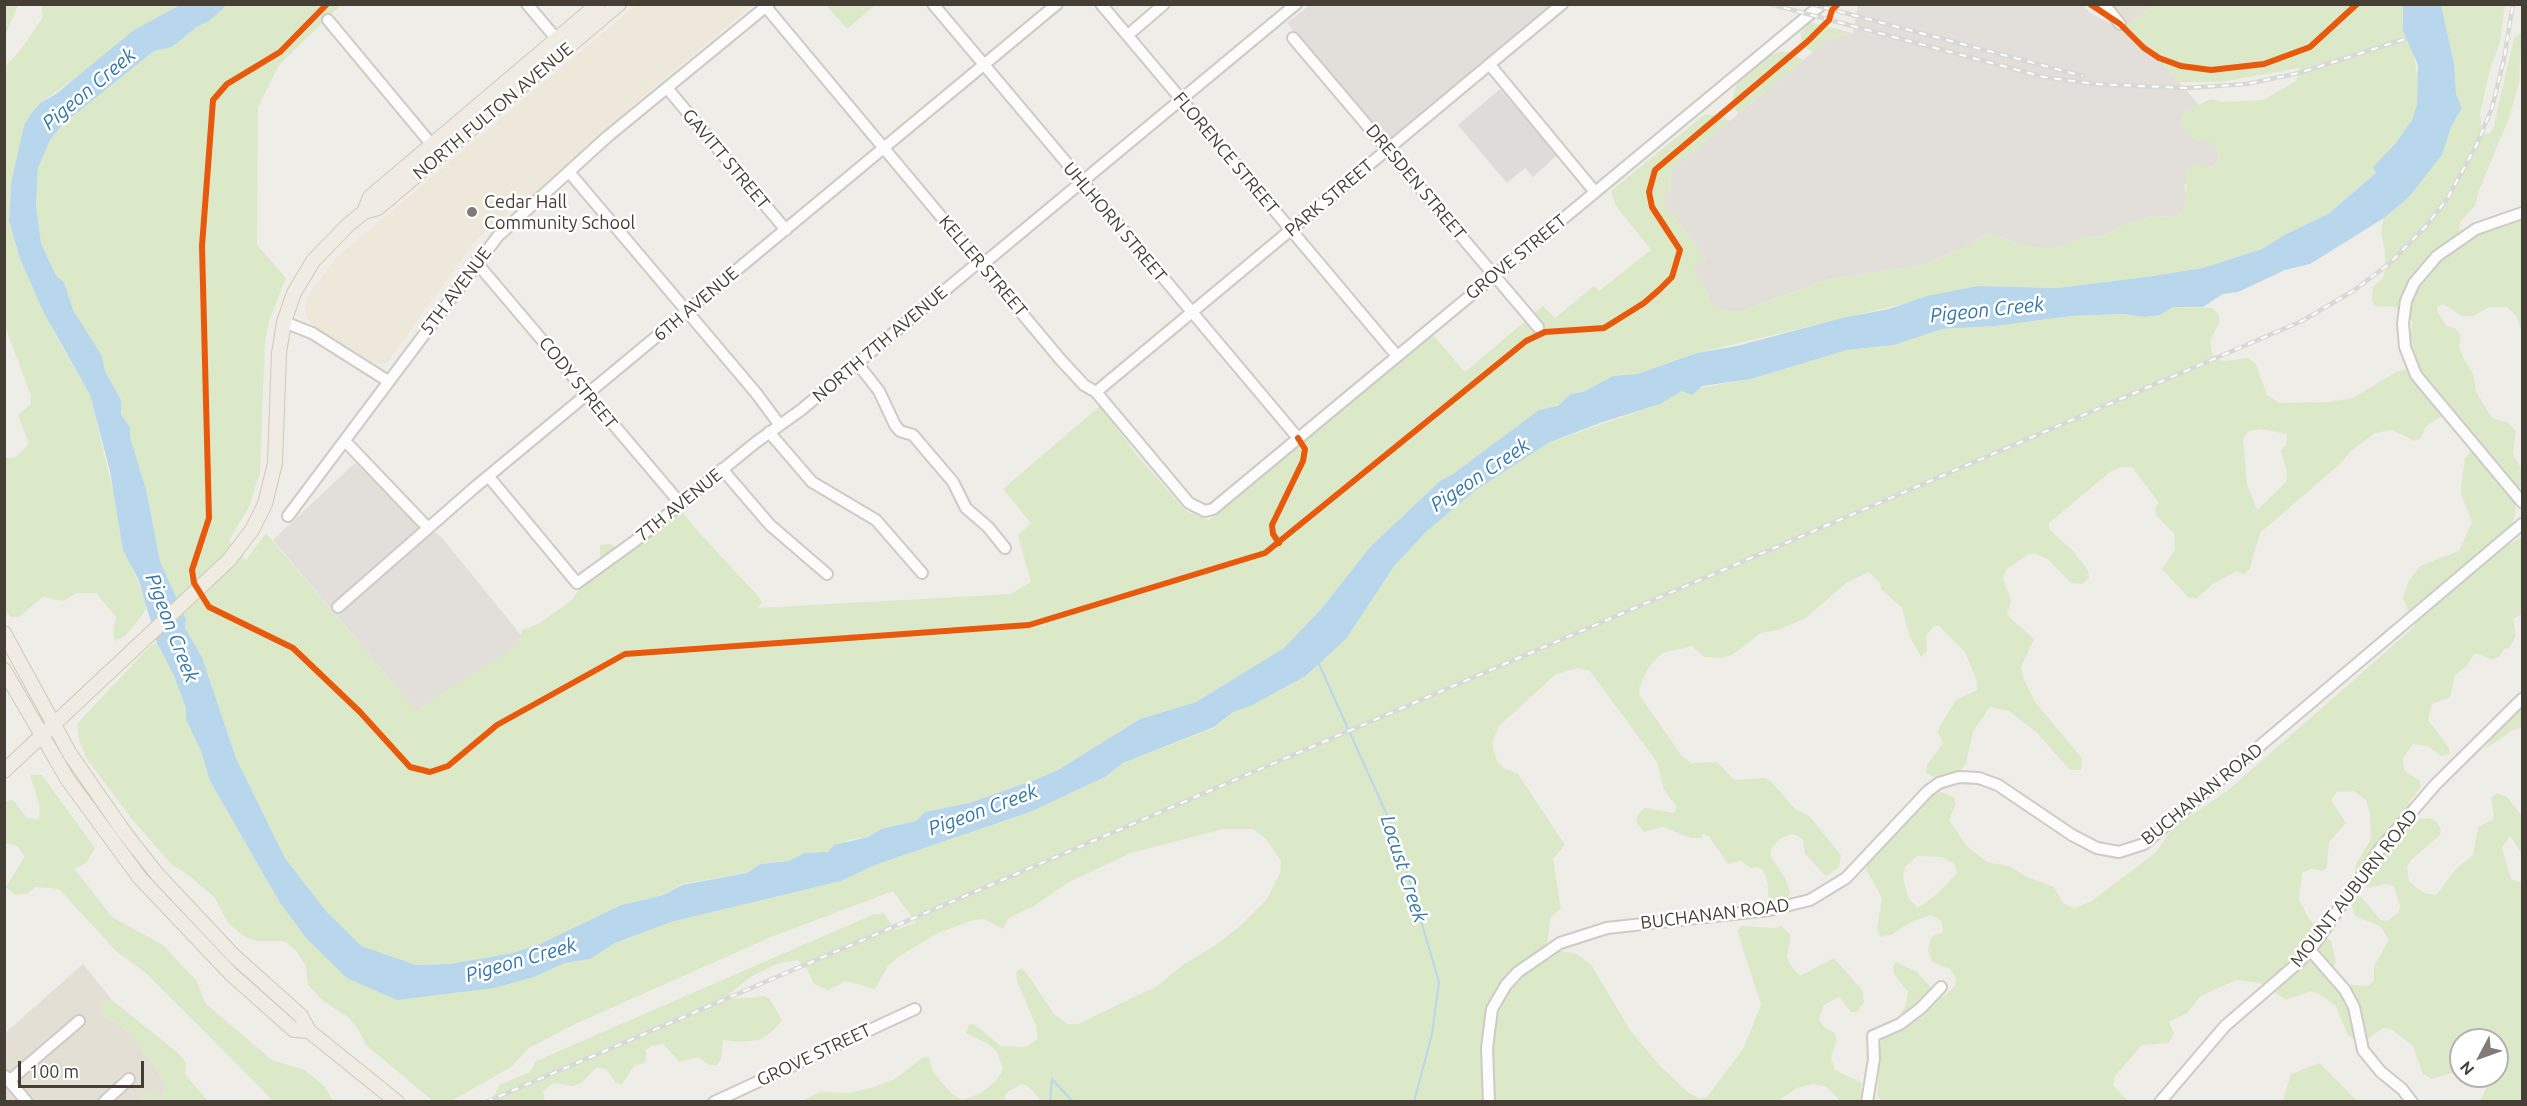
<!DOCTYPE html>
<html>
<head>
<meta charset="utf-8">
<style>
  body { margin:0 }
  #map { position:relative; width:2527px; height:1106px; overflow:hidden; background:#efede8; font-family:Ubuntu,sans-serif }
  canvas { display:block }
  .frame { position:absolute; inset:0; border:6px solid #443e35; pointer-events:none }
  .north { position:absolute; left:2449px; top:1028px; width:60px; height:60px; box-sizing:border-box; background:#fff; border:2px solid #b4b2ae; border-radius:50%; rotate:229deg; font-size:16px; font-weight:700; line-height:24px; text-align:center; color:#443e35 }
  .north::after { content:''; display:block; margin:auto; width:21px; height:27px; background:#807b74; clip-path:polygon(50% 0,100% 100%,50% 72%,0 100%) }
  .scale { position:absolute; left:18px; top:1061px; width:126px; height:27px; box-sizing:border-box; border:3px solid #443e35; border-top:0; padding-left:8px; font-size:18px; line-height:21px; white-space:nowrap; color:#443e35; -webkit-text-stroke:4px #fff; paint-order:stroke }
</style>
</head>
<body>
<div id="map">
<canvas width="2527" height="1106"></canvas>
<div class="frame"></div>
<div class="north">N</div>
<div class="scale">100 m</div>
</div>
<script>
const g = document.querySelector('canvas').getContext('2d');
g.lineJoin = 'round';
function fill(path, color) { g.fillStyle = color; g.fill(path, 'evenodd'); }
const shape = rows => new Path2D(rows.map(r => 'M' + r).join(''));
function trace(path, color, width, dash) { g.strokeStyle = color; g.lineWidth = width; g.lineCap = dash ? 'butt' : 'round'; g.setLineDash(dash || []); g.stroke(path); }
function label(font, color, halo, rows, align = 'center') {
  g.font = font + ' Ubuntu,sans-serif'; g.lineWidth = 5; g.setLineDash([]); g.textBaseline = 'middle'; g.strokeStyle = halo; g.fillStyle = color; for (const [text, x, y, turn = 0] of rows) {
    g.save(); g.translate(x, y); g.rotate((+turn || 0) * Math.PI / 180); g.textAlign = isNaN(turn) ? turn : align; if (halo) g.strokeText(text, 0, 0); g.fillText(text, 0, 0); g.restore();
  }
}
fill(shape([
  [2109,5,2153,5,2127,26],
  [83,964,112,1000,100,1002,102,1014,125,1029,150,1059,166,1085,161,1096,138,1095,142,1101,5,1101,4,1034]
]), '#e3dfd5');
fill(shape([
  [1310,5,1551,5,1388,141,1287,23],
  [1858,5,2083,5,2089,12,2120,29,2147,55,2162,63,2179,82,2199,105,2184,112,2216,147,2219,162,2184,185,2187,197,2182,212,2175,217,2152,216,2122,226,2103,236,2082,238,2053,249,2026,246,1991,234,1982,236,1971,244,1923,265,1826,280,1739,312,1714,309,1703,283,1691,270,1706,258,1661,199,1669,192,1672,169,1827,40,1853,33],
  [355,463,443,539,525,640,425,721,273,540]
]), '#e2ded9');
fill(shape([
  [636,5,757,5,749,8,633,105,524,202,492,225,475,241,386,364,375,364,315,327,306,316,305,306,310,293,337,257]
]), '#ede8da');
fill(shape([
  [5,4,18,5,5,36,4,5],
  [41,5,180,5,40,103,24,125,10,192,9,221,20,259,56,336,90,395,132,568,146,601,146,609,143,614,125,636,115,641,113,633,116,617,96,593,76,593,64,601,43,597,19,617,11,617,5,610,5,456,7,458,16,457,29,444,18,415,31,404,31,396,5,326,5,67,22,48,43,17],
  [227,5,341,5,279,65,258,107,257,245,286,278,269,321,265,342,260,473,248,509,229,540,246,560,266,533,416,710,507,652,519,641,522,630,538,624,572,600,582,585,602,573,606,567,600,556,600,545,611,544,616,549,629,550,665,519,682,511,694,527,759,597,762,603,757,608,1011,594,1031,582,1018,535,1031,523,1003,489,1100,406,1137,455,1186,511,1209,520,1433,335,1465,372,1543,306,1555,318,1594,286,1599,291,1651,250,1616,206,1611,191,1705,114,1724,117,1730,121,1672,169,1669,192,1661,199,1706,258,1692,270,1703,283,1714,308,1739,312,1826,280,1923,265,1971,244,1982,236,1991,234,2026,246,2052,249,2082,238,2103,236,2122,226,2152,216,2174,217,2182,212,2187,197,2185,171,2194,164,2211,168,2219,162,2216,147,2210,142,2196,141,2183,130,2180,122,2184,112,2211,99,2222,102,2263,100,2296,81,2300,68,2220,82,2179,82,2127,26,2153,5,2403,5,2403,31,2413,51,2418,79,2417,104,2412,120,2395,144,2374,167,2376,173,2328,214,2286,234,2262,249,2203,268,2153,276,2057,288,1978,286,1697,353,1637,374,1613,376,1583,392,1570,394,1558,406,1539,411,1453,474,1440,481,1370,547,1322,608,1284,648,1196,702,1140,719,1058,770,1037,779,969,803,926,812,916,821,881,829,868,837,848,840,828,852,804,853,789,861,760,864,747,873,682,884,664,895,621,905,542,943,512,953,450,964,416,965,361,947,326,911,285,858,236,758,202,657,185,628,186,619,160,561,146,489,130,437,130,427,121,414,121,400,105,371,102,356,72,310,64,282,56,277,41,243,36,205,38,168,50,140,63,124,154,51,172,47,198,26,208,22],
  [826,5,875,5,847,29],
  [2441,5,2505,5,2500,42,2489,73,2480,114,2482,133,2489,134,2493,129,2514,38,2522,32,2519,83,2509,118,2479,190,2475,206,2460,222,2459,229,2474,238,2492,227,2522,219,2522,331,2516,316,2507,307,2489,307,2473,316,2462,316,2443,304,2438,306,2437,311,2447,326,2455,328,2461,335,2459,346,2463,357,2473,374,2476,391,2488,412,2494,419,2507,422,2516,431,2513,454,2522,470,2522,486,2515,489,2512,494,2516,509,2508,539,2510,544,2522,537,2522,614,2513,619,2516,636,2509,648,2504,649,2500,656,2493,660,2475,653,2466,667,2455,675,2450,697,2432,704,2428,720,2449,748,2450,754,2441,756,2428,746,2413,744,2403,758,2404,770,2420,781,2421,787,2409,802,2409,811,2418,819,2430,818,2438,823,2441,830,2440,835,2410,861,2407,867,2409,881,2416,887,2424,893,2436,895,2457,868,2473,855,2478,827,2492,820,2494,815,2491,798,2497,793,2507,797,2522,816,2522,854,2510,836,2502,848,2511,879,2519,882,2522,880,2522,1101,2480,1101,2488,1085,2486,1076,2497,1076,2497,1040,2461,1040,2461,1070,2432,1079,2423,1074,2413,1046,2391,1029,2383,1028,2369,1038,2354,1039,2348,1035,2335,1005,2319,994,2311,991,2286,1000,2260,983,2236,980,2201,996,2187,1013,2169,1022,2174,1033,2169,1043,2142,1045,2115,1076,2113,1085,2128,1101,1881,1102,1877,1095,1881,1042,1905,1007,1908,992,1894,974,1893,966,1896,962,1917,972,1938,995,1943,997,1955,986,1956,978,1950,969,1932,962,1928,950,1931,937,1943,932,1941,920,1931,915,1911,922,1893,934,1880,937,1877,928,1882,898,1866,869,1872,853,1928,797,1941,792,1954,797,1956,804,1949,820,1967,846,1987,862,2009,866,2027,877,2054,887,2063,903,2074,908,2090,902,2142,863,2155,853,2174,827,2227,791,2414,627,2417,621,2407,609,2403,598,2408,582,2420,566,2459,551,2472,522,2461,494,2461,488,2465,458,2481,442,2456,412,2450,412,2433,421,2425,428,2421,438,2415,441,2392,430,2375,433,2350,452,2340,464,2260,533,2250,568,2244,575,2237,571,2213,584,2196,599,2188,597,2162,569,2175,550,2174,534,2156,515,2155,508,2159,503,2132,467,2120,467,2110,472,2049,523,2049,529,2073,551,2088,570,2089,578,2082,584,2071,583,2049,560,2034,553,2027,555,2007,569,2003,578,2011,601,2007,615,2034,639,2021,667,2024,680,2035,702,2082,758,2081,770,2070,770,2037,733,2009,711,1990,707,1973,731,1966,764,1959,771,1949,776,1934,777,1926,773,1927,765,1943,743,1938,732,1940,726,1956,700,1977,690,1977,681,1965,652,1938,625,1933,627,1926,636,1927,651,1921,657,1910,637,1902,608,1881,589,1880,583,1869,572,1846,583,1806,618,1778,630,1761,633,1732,655,1720,658,1704,657,1692,646,1662,653,1649,667,1639,688,1640,696,1681,755,1691,763,1717,762,1734,780,1764,778,1770,780,1794,808,1810,817,1841,855,1839,867,1826,876,1805,854,1803,840,1798,836,1792,834,1781,838,1771,849,1770,855,1786,880,1790,891,1788,899,1779,902,1773,902,1768,896,1768,883,1763,870,1757,867,1751,868,1740,861,1728,864,1709,837,1703,834,1701,838,1691,838,1663,827,1644,832,1636,822,1638,814,1645,808,1674,813,1677,807,1664,790,1657,762,1590,671,1578,668,1556,674,1499,726,1492,743,1497,761,1503,768,1518,774,1565,845,1553,859,1561,908,1551,917,1547,944,1552,949,1577,954,1592,966,1630,1030,1661,1067,1688,1092,1698,1098,1707,1097,1743,1049,1761,1005,1737,930,1742,926,1774,928,1782,926,1791,936,1787,956,1789,963,1800,976,1834,958,1862,990,1864,1002,1857,1012,1851,1012,1839,997,1824,1005,1819,1019,1824,1027,1835,1033,1837,1041,1831,1056,1835,1070,1862,1083,1860,1101,1840,1101,1827,1087,1813,1084,1797,1088,1776,1102,1042,1102,1028,1086,1022,1084,1006,1093,1004,1101,801,1101,821,1092,849,1093,874,1087,895,1079,922,1058,929,1057,933,1072,952,1094,962,1100,979,1094,995,1082,1003,1070,997,1052,988,1044,966,1033,969,1025,974,1024,1001,1046,1026,1047,1038,1039,1036,1026,1017,981,1016,972,1021,968,1026,972,1054,1014,1068,1024,1078,1024,1157,986,1184,964,1213,947,1239,927,1267,899,1280,873,1281,861,1266,839,1253,829,1223,829,1131,853,1069,882,1034,906,1009,918,1003,929,984,919,974,920,938,933,898,957,888,966,875,989,846,981,828,990,814,984,807,969,797,960,777,964,752,976,729,994,734,999,764,996,770,999,782,1020,775,1029,760,1040,738,1042,723,1040,721,1060,717,1065,709,1065,698,1057,680,1062,663,1044,651,1046,646,1050,646,1062,634,1066,622,1084,616,1083,607,1070,597,1067,581,1083,573,1086,554,1083,549,1086,543,1092,545,1101,492,1101,499,1085,530,1072,536,1061,872,915,884,913,895,930,916,923,893,891,771,937,575,1024,529,1048,511,1067,451,1101,433,1101,366,1045,358,1029,349,1018,323,1001,308,985,306,966,296,951,284,941,257,941,245,937,229,924,214,897,187,874,172,865,131,818,87,759,80,743,77,724,150,646,157,643,174,676,186,708,186,721,201,751,210,781,280,903,307,939,347,977,397,1000,534,977,565,963,590,959,615,943,671,922,841,881,875,865,1030,812,1105,777,1123,763,1214,728,1233,712,1251,706,1307,676,1346,639,1395,565,1427,531,1476,490,1550,442,1660,404,1682,391,1751,379,1847,350,1894,345,1942,329,1995,326,2072,316,2123,314,2144,317,2160,315,2173,307,2212,308,2219,315,2219,323,2210,342,2212,353,2219,360,2226,361,2248,358,2256,364,2267,395,2280,403,2328,402,2353,398,2396,372,2412,367,2416,359,2411,338,2412,322,2407,314,2394,307,2375,306,2372,300,2373,287,2383,278,2385,270,2385,251,2381,233,2384,218,2409,197,2442,155,2451,127,2462,108,2456,94,2454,63],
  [2260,429,2287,434,2286,445,2281,450,2287,473,2286,482,2257,510,2247,484,2243,439,2249,431],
  [2354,791,2366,800,2370,813,2371,839,2356,864,2354,877,2367,888,2386,884,2394,886,2400,906,2398,913,2387,921,2381,920,2360,896,2354,895,2350,899,2355,916,2380,926,2389,940,2374,966,2374,980,2368,986,2339,984,2332,969,2336,963,2331,941,2309,919,2299,899,2302,873,2311,869,2323,871,2327,867,2329,842,2346,823,2331,800,2337,792],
  [1917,856,1942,857,1954,864,1957,873,1937,894,1918,908,1909,899,1903,879,1905,867],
  [1809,22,1853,33,1827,40,1813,52,1805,48,1801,40,1801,33],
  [1780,52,1789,52,1803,60,1738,114,1731,103,1737,83,1771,55],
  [2522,693,2522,727,2513,730,2484,750],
  [30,775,42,775,95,848,85,864,74,868,112,917,163,945,196,980,206,1004,272,1060,305,1070,325,1087,333,1101,273,1101,147,974,116,951,59,889,35,887,27,894,15,895,6,887,25,856,17,846,5,843,5,801,13,800,27,818,39,819,40,807],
  [112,1000,178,1053,186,1062,185,1074,208,1101,142,1101,137,1095,150,1091,161,1096,166,1085,150,1059,125,1029,102,1014,100,1002],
  [2320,1063,2357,1101,2283,1101,2291,1074]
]), '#dce9c9');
fill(shape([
  [1500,89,1557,155,1533,177,1525,168,1507,183,1458,125]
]), '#dedcd8');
fill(shape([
  [180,5,227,5,208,22,198,26,172,47,154,51,63,124,50,140,38,168,36,205,41,243,56,276,64,282,73,310,102,356,105,371,121,400,121,414,130,427,130,437,146,489,160,561,186,619,185,628,202,657,236,758,285,858,326,911,361,946,416,965,450,964,512,953,542,943,621,905,664,895,682,885,747,873,760,864,789,861,804,853,828,852,834,845,868,837,881,829,916,821,925,812,969,803,1037,779,1058,770,1140,719,1196,702,1284,648,1322,608,1370,547,1440,481,1453,474,1539,410,1558,406,1570,394,1583,392,1613,376,1637,374,1697,353,1737,346,1842,318,1889,309,1927,296,1978,286,2057,288,2153,276,2203,268,2262,249,2286,234,2328,214,2376,173,2373,167,2395,144,2412,120,2417,104,2418,65,2403,31,2403,5,2441,5,2454,63,2456,94,2462,108,2451,127,2442,155,2409,197,2384,218,2310,264,2285,270,2238,292,2223,294,2203,307,2173,307,2160,315,2144,317,2123,314,2072,316,1995,326,1942,329,1894,345,1847,350,1751,379,1702,386,1692,395,1682,391,1660,404,1600,423,1550,442,1476,490,1427,531,1395,565,1346,639,1306,676,1251,706,1233,712,1214,727,1123,763,1105,777,1030,812,875,865,841,881,671,922,615,943,590,959,565,963,534,977,494,988,397,1000,347,978,307,939,280,903,210,781,201,751,186,720,186,708,174,676,157,643,139,581,123,550,110,471,90,395,44,313,20,259,9,221,11,184,24,125,31,114,40,103,56,94,134,30]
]), '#b9d7ec');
trace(shape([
  [1318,662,1396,835,1439,982,1432,1034,1414,1102],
  [1050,1102,1052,1079,1073,1102]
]), '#b9d7ec', 2);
const minor = shape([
  [527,4,560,43],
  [933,4,1298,438],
  [1101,4,1397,356],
  [2104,4,2120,24],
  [766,7,1060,359,1084,385,1096,392,1189,503,1205,511,1213,509,1822,4],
  [328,20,437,151],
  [1128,35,1164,4],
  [1293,38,1538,327],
  [1490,65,1595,192],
  [667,88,786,230],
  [569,172,756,393,779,424],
  [2522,213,2476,229,2437,256,2414,283,2406,301,2403,323,2405,347,2416,375,2522,502],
  [476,262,680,503],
  [983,264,1296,4],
  [284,322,312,333,388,381],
  [857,363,879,391,895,425,900,431,913,435,953,482,966,508,988,527,1005,548],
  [1096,392,1562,4],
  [769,432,812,482,876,520,922,573],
  [345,441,428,528],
  [722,469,770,525,827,574],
  [489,477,577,583,635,541,755,443,801,410,980,261],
  [288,516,498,236,607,137,769,4],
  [338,607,474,488,1057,4],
  [2310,950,2345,990,2354,1007,2363,1050,2381,1072,2402,1089,2412,1102],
  [5,1076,27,1102],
  [9,1081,79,1021],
  [104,1102,129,1079],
  [714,1102,915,1009],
  [1489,1102,1487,1048,1492,1009,1506,985,1518,972,1560,943,1607,928,1769,910,1810,900,1846,878,1928,791,1939,783,1959,777,1979,778,1998,785,2072,835,2097,848,2119,852,2144,844,2522,524],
  [1867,1102,1874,1059,1873,1036,1900,1024,1921,1008,1941,987],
  [2160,1102,2225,1026,2299,962,2316,942,2380,849,2435,785,2522,699]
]);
const major = shape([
  [364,212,370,197,598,4],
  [4,633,70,754,124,832,157,874,234,956,301,1016,309,1031,397,1102],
  [4,670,68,780,140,878,231,974,294,1030,309,1031],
  [4,771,229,560,252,530,265,504,275,463,279,353,284,322,294,293,313,261,348,225,364,212,378,208,619,4]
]);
trace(minor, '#cdcbc6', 14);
trace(major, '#d0c9b6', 16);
trace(minor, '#fdfcfc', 10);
trace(major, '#f0ece3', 14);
const rail = shape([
  [1770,4,2044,77,2094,84,2186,88,2247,84,2299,73,2405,39],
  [1811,4,2083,76],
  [486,1102,2302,321,2353,291,2389,264,2426,226,2447,199,2476,146,2492,108,2504,59,2513,4]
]);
trace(rail, '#d8d8d7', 4.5);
trace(rail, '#fff', 2, [7]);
trace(shape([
  [327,4,280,52,227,84,213,100,202,246,209,518,192,570,194,583,209,607,293,648,360,712,410,767,430,772,448,766,497,725,625,654,1029,625,1265,553,1526,341,1545,332,1604,328,1644,303,1659,290,1672,277,1680,250,1652,207,1649,192,1655,170,1808,41,1829,20,1832,10,1838,4],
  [2090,4,2120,24,2144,48,2159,58,2181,66,2211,70,2264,64,2310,47,2357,4],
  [1279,543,1273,534,1272,525,1303,461,1305,449,1298,438]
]), '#e8590c', 6);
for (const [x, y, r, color] of [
  [472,212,6,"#807b74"]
]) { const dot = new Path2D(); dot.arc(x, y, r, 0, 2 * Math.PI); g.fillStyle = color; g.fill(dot); trace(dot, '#fff', 2); }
label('18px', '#443e35', '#fff', [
  ["NORTH FULTON AVENUE",493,111,-40],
  ["FLORENCE STREET",1226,153,50],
  ["GAVITT STREET",726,159,50],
  ["DRESDEN STREET",1416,182,50],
  ["PARK STREET",1329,198,-40],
  ["UHLHORN STREET",1115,222,50],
  ["GROVE STREET",1516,257,-39],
  ["KELLER STREET",983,266,50],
  ["5TH AVENUE",456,291,-53],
  ["6TH AVENUE",696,304,-40],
  ["NORTH 7TH AVENUE",880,344,-40],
  ["CODY STREET",578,383,51],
  ["7TH AVENUE",679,505,-39],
  ["BUCHANAN ROAD",2202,794,-39],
  ["MOUNT AUBURN ROAD",2354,888,-52],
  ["BUCHANAN ROAD",1715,914,-7],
  ["GROVE STREET",814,1055,-25]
]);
label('18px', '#443e35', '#fff', [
  ["Cedar Hall",484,202],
  ["Community School",484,223]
], 'left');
label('italic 20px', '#3278ac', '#fff', [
  ["Pigeon Creek",89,89,-40],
  ["Pigeon Creek",1987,310,-6],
  ["Pigeon Creek",1480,475,-34],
  ["Pigeon Creek",172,628,69],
  ["Pigeon Creek",983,810,-20],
  ["Locust Creek",1404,869,72],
  ["Pigeon Creek",521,960,-16]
]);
</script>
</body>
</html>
